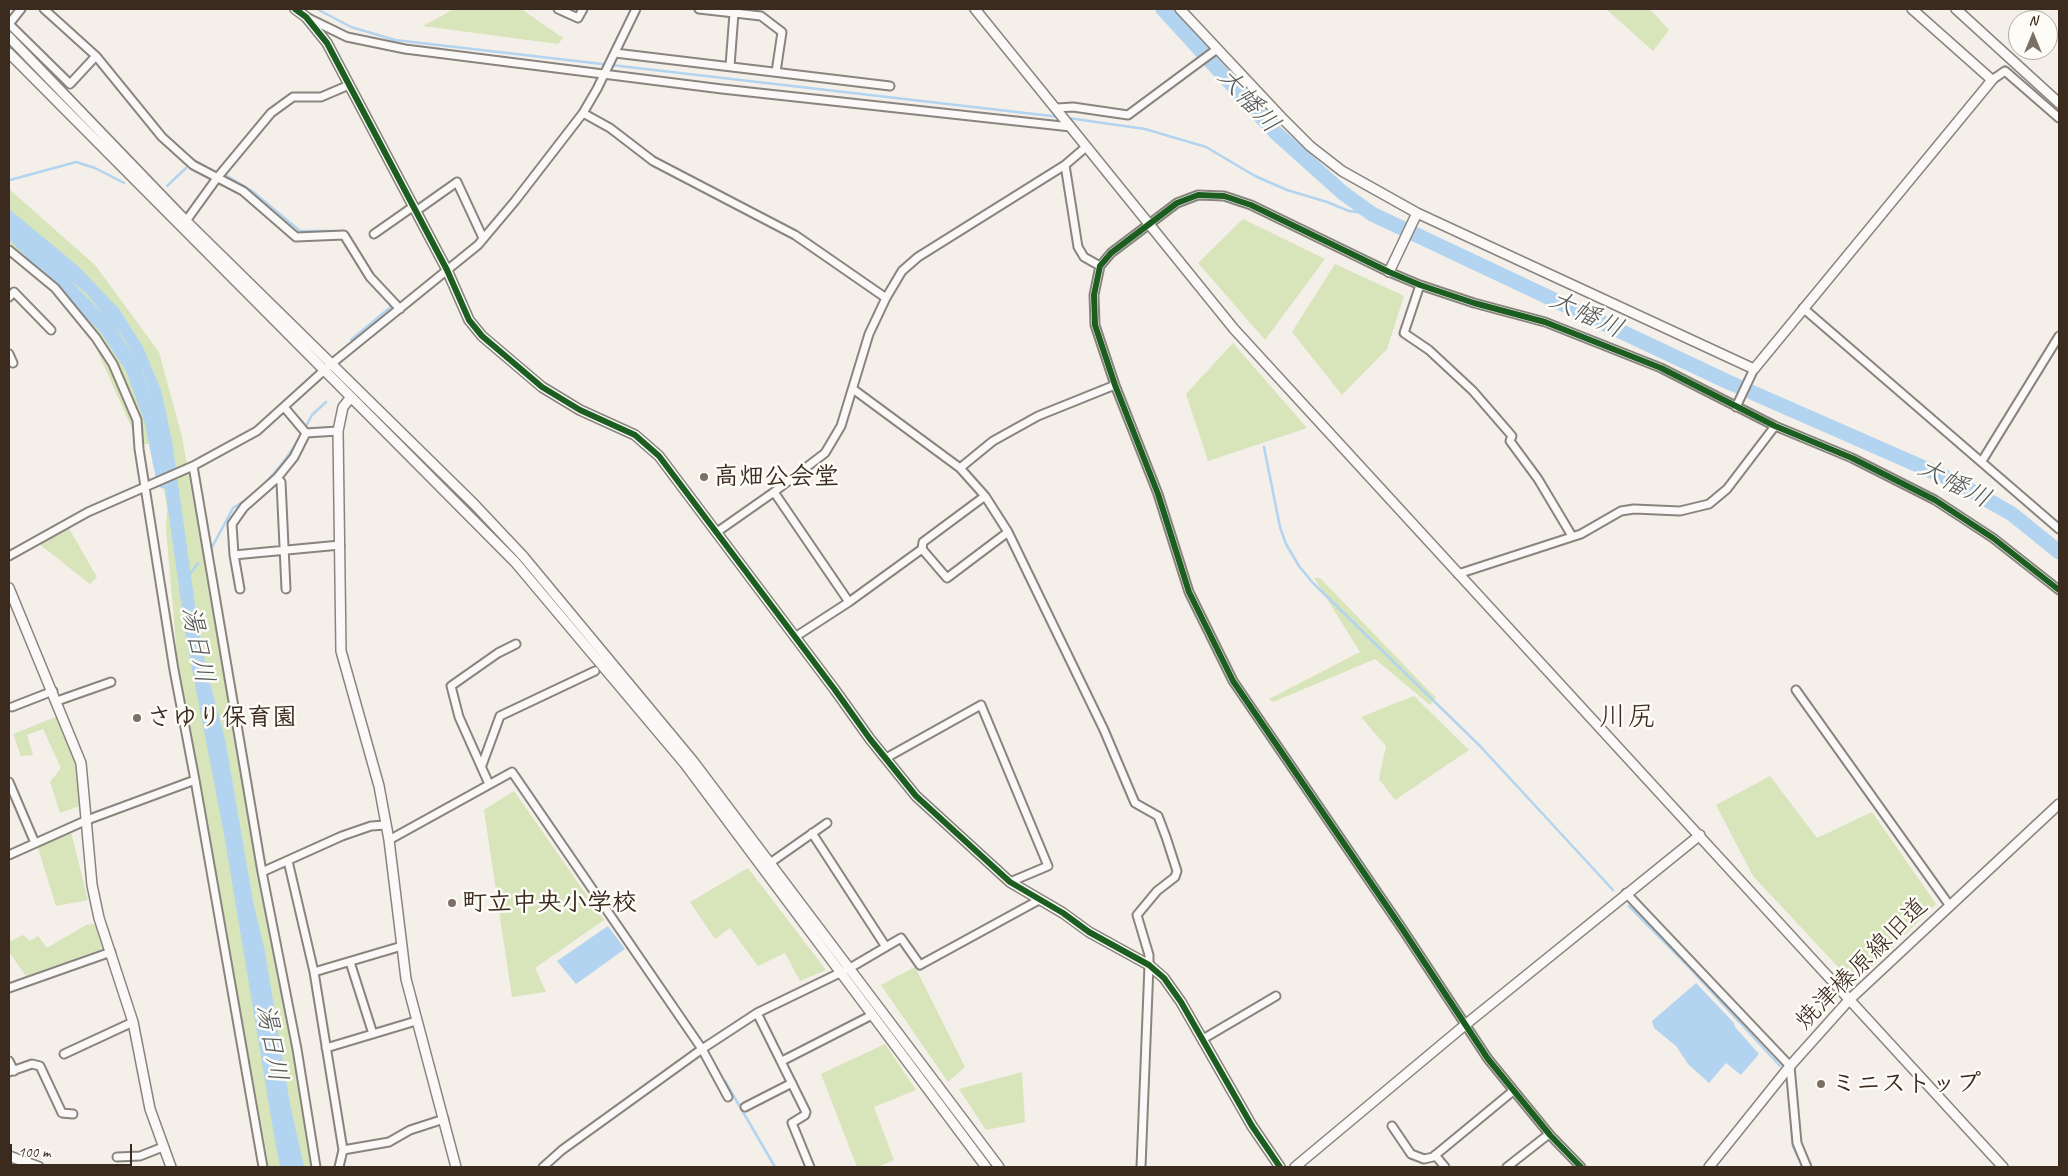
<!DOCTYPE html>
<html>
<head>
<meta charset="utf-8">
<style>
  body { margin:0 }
  #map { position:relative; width:2068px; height:1176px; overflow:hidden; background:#f4efe9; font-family:Caveat,sans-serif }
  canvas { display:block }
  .frame { position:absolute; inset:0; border:10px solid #3b2a1e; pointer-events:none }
  .north { position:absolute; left:2008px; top:10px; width:50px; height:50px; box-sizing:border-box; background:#fdfcf7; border:1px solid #afa8a0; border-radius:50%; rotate:0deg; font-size:14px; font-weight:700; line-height:20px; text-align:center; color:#3b2a1e }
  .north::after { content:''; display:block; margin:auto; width:18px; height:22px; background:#7c6f65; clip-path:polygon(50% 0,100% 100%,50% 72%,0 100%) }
  .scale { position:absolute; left:10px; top:1144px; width:122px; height:22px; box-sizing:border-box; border:2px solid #3b2a1e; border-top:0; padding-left:6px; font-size:15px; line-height:18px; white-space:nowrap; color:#3b2a1e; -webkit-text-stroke:4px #fdfcf7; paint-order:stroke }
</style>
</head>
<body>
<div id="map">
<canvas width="2068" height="1176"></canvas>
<div class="frame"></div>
<div class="north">N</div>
<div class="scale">100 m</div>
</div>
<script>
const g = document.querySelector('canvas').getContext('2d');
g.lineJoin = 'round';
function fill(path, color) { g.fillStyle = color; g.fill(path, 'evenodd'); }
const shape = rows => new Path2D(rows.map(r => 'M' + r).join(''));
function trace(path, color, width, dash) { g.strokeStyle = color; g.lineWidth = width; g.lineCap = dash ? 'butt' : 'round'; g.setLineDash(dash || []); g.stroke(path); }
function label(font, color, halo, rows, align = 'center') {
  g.font = font + ' Caveat,"Klee One",sans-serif'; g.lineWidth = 5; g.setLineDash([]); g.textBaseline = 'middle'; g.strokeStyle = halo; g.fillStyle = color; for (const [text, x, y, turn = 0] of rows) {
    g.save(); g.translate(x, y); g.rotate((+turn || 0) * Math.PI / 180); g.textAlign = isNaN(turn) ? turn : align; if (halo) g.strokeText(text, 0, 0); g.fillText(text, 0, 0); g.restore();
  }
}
fill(shape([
  [454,9,521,9,563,38,558,44,423,26],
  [1606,9,1650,9,1669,30,1653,51],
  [9,189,95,265,159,352,182,437,229,707,270,926,297,1049,314,1167,269,1167,178,667,166,528,167,508,156,444,139,444,92,339,41,277,9,250],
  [1243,219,1325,259,1265,340,1198,263],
  [1335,264,1404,296,1387,349,1342,395,1292,332],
  [1233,343,1307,428,1208,461,1186,394],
  [68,527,97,577,90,584,38,543],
  [1314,578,1320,578,1436,698,1430,705,1375,659,1273,702,1269,699,1360,652],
  [1414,696,1469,750,1395,800,1379,779,1386,746,1361,717],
  [58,716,78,767,83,805,60,813,50,782,61,768,43,729,27,735,33,755,21,756,13,734],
  [1770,776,1817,838,1872,812,1936,904,1854,984,1753,876,1716,805],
  [514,791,604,920,535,968,546,992,512,997,484,810],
  [71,832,88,900,56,906,37,845],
  [748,868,826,970,800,981,785,953,758,966,730,928,715,939,690,902],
  [95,924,107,947,26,976,9,952,9,938,11,941,23,935,30,941,38,936,47,948,86,925],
  [915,967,965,1067,948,1082,881,985],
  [885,1044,916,1090,874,1107,894,1160,878,1167,857,1167,821,1074],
  [1022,1072,1025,1122,986,1130,959,1089]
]), '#d8e4b9');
fill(shape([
  [9,209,78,266,119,309,143,347,161,390,172,441,197,619,207,672,225,739,253,901,265,952,290,1104,304,1167,280,1167,274,1135,224,834,186,638,153,402,143,372,123,337,86,293,9,230],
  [608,926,625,949,576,984,557,961],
  [1696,983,1734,1023,1735,1027,1759,1054,1741,1075,1726,1063,1709,1083,1688,1064,1676,1046,1654,1028,1652,1021]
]), '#b2d4f0');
trace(shape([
  [317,9,351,27,395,40,1060,117],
  [1068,118,1145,129,1206,147,1255,176,1287,190,1327,202,1349,211,1372,214],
  [194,160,210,169],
  [227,176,252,191,300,231,338,231,340,234],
  [10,180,76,162,95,168,124,183],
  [167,186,186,168],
  [349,249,364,274],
  [351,340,393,305,392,304],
  [306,426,312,415,326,402],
  [1264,447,1280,527,1286,544,1299,566,1313,583,1480,746,1613,890],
  [260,489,281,465,300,439],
  [210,551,233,508,252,496],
  [190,574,198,563],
  [518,773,701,1041],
  [1629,906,1686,964,1780,1066],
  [725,1081,775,1167],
  [1788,1086,1793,1147,1803,1167]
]), '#b2d4f0', 2.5);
trace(shape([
  [1163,9,1276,133,1343,193,1372,214,1726,381,1954,481,2012,514,2059,552],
  [9,229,106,327,133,368,152,421,164,481]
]), '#b2d4f0', 15);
const minor = shape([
  [21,9,9,24,70,84,96,56],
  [44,9,96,56,162,137,193,165,243,191,296,237,344,235,370,277,400,309],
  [558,9,578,18,583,9],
  [699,9,761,16,782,32,776,72],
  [306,17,347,37,405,49,722,89,1071,127],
  [615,53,890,86],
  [730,66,734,13],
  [1992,80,2005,71,2059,118],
  [1057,108,1073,107,1128,115,1217,49],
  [583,113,610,128,653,161,795,235,886,298],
  [1065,165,1078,247,1084,257,1100,266],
  [416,211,457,182,483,238],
  [186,221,217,178,271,113,293,97,321,97,349,85],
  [374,234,414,206],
  [9,250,55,288,96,338,113,364,137,420,139,449,174,670,195,780,263,1167],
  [1420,285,1404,333,1429,350,1473,391,1512,436,1510,441,1538,479,1572,536],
  [9,297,14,292,51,330],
  [1803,308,2059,529],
  [9,354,13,363],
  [853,389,960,468,985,496,1008,532,1104,730,1135,803,1158,816,1166,837,1177,871,1175,877,1157,891,1137,915,1149,955,1149,965,1141,1167],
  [284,407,306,433,338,431],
  [1736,407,1754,369],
  [306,433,294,457,277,478,244,507,232,524,234,555,340,545],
  [1982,461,2059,336],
  [193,466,262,872,297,1049,316,1167],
  [960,468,993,441,1038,416,1115,385],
  [277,478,281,482,286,589],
  [774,492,849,602],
  [717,532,774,492,825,453,841,426,869,334,886,298,902,271,918,257,1065,165,1086,147],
  [922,549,947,578,1008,532],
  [234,555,240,589],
  [9,556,88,512,193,466,257,431,330,365,478,245,515,201,583,113,597,89,636,9],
  [1458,574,1581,534,1621,511,1634,509,1680,511,1709,504,1727,489,1775,426],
  [795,637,849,602,922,549,923,542,985,496],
  [1796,690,1950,906],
  [57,701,111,682],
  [12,707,53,691],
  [886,758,981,705,1048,866,1010,882],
  [482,765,500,716,595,671],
  [9,782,35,843],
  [489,784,459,717,451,686,498,653,516,644],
  [812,833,886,947],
  [389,840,512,772,702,1049,728,1097],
  [9,855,87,820,195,780],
  [288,861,314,972,343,1150,339,1167],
  [770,863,827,823],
  [262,872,342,836,371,826,386,825],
  [1626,893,1790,1066,1797,1143,1807,1167],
  [350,962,373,1034],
  [314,972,402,946],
  [9,988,111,952],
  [757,1013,806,1112,805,1115,792,1123,810,1167],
  [1203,1039,1276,996],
  [326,1048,416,1021],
  [64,1054,133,1022],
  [9,1061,14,1071],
  [782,1061,872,1015],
  [9,1072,32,1064,40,1066,62,1113,73,1114],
  [745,1107,792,1083],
  [1392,1126,1411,1154,1424,1159,1433,1157,1513,1091],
  [343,1150,389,1142,410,1130,444,1119],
  [1435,1155,1445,1167],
  [117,1157,140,1156,163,1147],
  [543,1167,562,1150,702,1049,757,1013,850,968,901,938,920,965,1039,900],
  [1507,1167,1549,1134],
  [1581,1167,1550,1135,1488,1059,1403,930,1233,681,1189,592,1158,494,1115,385,1095,325,1094,295,1100,266,1111,253,1177,203,1198,195,1224,196,1251,205,1389,272,1420,285,1474,303,1545,322,1661,368,1775,426,1852,458,1935,500,1993,538,2059,590]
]);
const tertiary = shape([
  [295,9,306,17,327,43,447,270,469,320,482,336,542,387,580,410,635,435,659,456,835,690,870,739,916,796,1010,882,1063,913,1089,932,1149,965,1164,978,1181,1002,1252,1126,1280,1167],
  [975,9,1234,329,2003,1167],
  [1180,9,1284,120,1310,146,1342,171,1417,213,1754,369,1992,80,1912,9],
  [1956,9,2059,103],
  [9,37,186,221,474,504,523,556,693,761,999,1167],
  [9,53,515,562,685,764,986,1167],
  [1389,272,1417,213],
  [351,397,343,407,338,431,341,651,379,786,389,840,406,979,456,1167],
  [9,588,81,763,92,885,99,918,133,1022,150,1109,171,1167],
  [9,1156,39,1167],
  [1295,1167,1465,1025,1700,835],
  [1709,1167,1790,1066,1849,1000,2059,804]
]);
trace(minor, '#89847e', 11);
trace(tertiary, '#89847e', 12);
trace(minor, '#faf9f7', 7);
trace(tertiary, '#faf9f7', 9);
trace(shape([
  [295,9,306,17,327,43,447,270,469,320,482,336,542,387,580,410,635,435,659,456,835,690,870,739,916,796,1010,882,1063,913,1089,932,1149,965,1164,978,1181,1002,1252,1126,1280,1167],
  [1581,1167,1550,1135,1488,1059,1403,930,1233,681,1189,592,1158,494,1115,385,1095,325,1094,295,1100,266,1111,253,1177,203,1198,195,1224,196,1251,205,1389,272,1420,285,1474,303,1545,322,1661,368,1775,426,1852,458,1935,500,1993,538,2059,590]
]), '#1b5e20', 6);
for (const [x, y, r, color] of [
  [704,477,5,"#7c6f65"],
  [137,718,5,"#7c6f65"],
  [452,903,5,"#7c6f65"],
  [1821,1084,5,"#7c6f65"]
]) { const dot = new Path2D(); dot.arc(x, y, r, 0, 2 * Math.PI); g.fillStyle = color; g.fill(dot); trace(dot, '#fdfcf7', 2); }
label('bold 25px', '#3b2a1e', '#fdfcf7', [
  ["高畑公会堂",714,477],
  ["さゆり保育園",147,718],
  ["町立中央小学校",462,903],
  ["ミニストップ",1831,1084]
], 'left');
label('25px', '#3b2a1e', '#fdfcf7', [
  ["焼津榛原線旧道",1862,964,-45]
]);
label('italic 26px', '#565a5e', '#fdfcf7', [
  ["大幡川",1248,101,47],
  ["大幡川",1586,315,25],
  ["大幡川",1954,484,27],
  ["湯日川",197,645,79],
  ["湯日川",271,1043,80]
]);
label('28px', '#3b2a1e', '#fdfcf7', [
  ["川尻",1627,718]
]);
</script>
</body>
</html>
